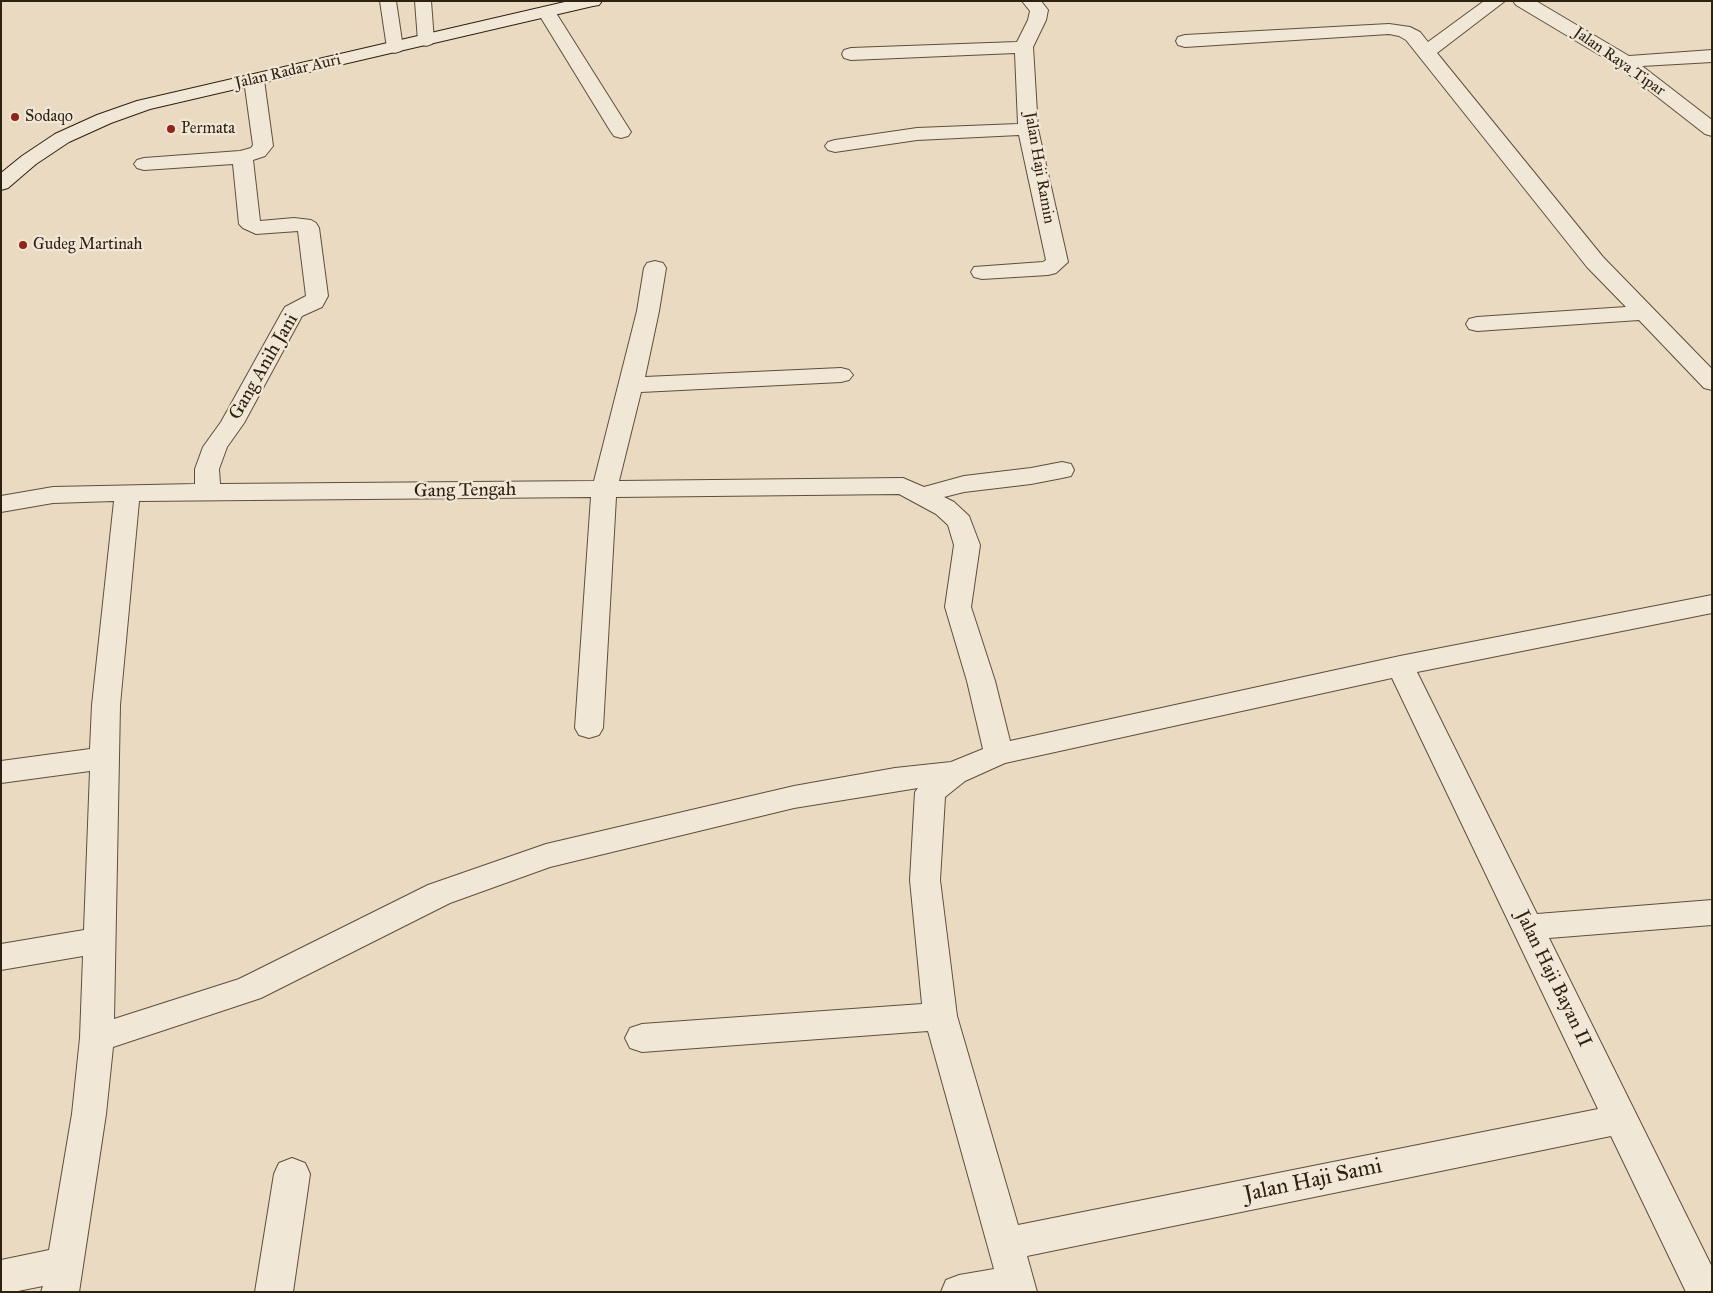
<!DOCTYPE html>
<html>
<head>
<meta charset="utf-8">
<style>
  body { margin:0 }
  #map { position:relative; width:1713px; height:1293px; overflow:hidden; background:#eadac1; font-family:"IM FELL Great Primer",serif }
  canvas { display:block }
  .frame { position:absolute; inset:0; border:2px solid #2f2110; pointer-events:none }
</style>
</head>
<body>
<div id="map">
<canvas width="1713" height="1293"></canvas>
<div class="frame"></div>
</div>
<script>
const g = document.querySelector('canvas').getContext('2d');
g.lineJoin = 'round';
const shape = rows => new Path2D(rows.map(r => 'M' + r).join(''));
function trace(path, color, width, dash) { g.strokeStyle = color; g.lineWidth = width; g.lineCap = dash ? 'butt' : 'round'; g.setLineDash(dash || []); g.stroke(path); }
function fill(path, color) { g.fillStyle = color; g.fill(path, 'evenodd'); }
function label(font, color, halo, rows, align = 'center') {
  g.font = font + ' "IM FELL Great Primer",serif'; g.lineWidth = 4.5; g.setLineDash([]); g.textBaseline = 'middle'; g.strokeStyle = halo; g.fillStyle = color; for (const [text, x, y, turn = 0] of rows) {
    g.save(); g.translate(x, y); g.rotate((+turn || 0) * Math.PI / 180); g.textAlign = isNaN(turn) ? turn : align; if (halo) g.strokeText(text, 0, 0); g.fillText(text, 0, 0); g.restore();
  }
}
const lane = shape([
  [380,1,396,1,403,48,401,51,395,53,389,51,387,48,380,1],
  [415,1,431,1,434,41,432,44,426,46,420,44,418,41,415,1]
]);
const street = shape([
  [1022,1,1041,1,1048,10,1046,20,1033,47,1038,129,1068,262,1056,273,1048,275,982,279,974,277,971,272,974,267,1043,262,1046,260,1019,135,917,140,835,152,828,150,825,146,828,142,835,140,917,128,1018,124,1015,53,851,60,844,58,842,54,844,50,851,48,1017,42,1028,20,1030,11,1022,1],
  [1484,1,1505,1,1437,53,1603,257,1712,369,1712,390,1704,388,1639,320,1477,331,1469,329,1466,324,1469,319,1477,317,1626,307,1587,267,1406,40,1399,36,1389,34,1185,47,1178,45,1176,41,1178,37,1185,35,1389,24,1410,27,1420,32,1428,42,1484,1],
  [1513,1,1536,1,1629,56,1712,50,1712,62,1642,66,1712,120,1712,136,1705,134,1618,66,1516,5,1513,1],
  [547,8,553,9,556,13,631,132,628,136,621,138,614,136,611,132,538,13,541,9,547,8],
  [254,74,261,76,264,80,273,146,265,156,253,160,260,221,294,218,311,220,316,223,319,228,328,296,322,307,302,316,244,423,227,447,219,469,220,484,594,481,637,311,644,268,647,263,655,261,663,263,666,268,659,311,645,377,841,368,849,370,853,375,849,380,841,382,641,392,619,481,903,478,924,487,964,476,1031,468,1062,462,1071,464,1074,470,1071,476,1062,478,1031,484,964,492,944,497,954,502,969,516,980,545,971,607,995,681,1010,741,1400,656,1712,595,1712,613,1417,672,1537,914,1712,900,1712,925,1549,938,1712,1267,1712,1292,1686,1292,1611,1136,1027,1256,1037,1292,941,1292,946,1280,959,1275,994,1269,928,1031,642,1052,630,1048,625,1038,630,1028,642,1024,922,1004,910,880,915,792,918,788,794,808,550,867,450,903,261,998,113,1047,106,1114,79,1292,41,1292,43,1286,13,1292,1,1292,1,1260,49,1250,72,1114,80,1038,83,956,1,970,1,944,84,930,90,771,1,783,1,761,90,749,92,705,114,501,53,503,1,512,1,496,53,487,195,484,195,469,203,447,221,422,282,312,285,307,306,296,298,231,256,234,243,228,239,224,233,164,144,170,137,168,134,164,137,160,144,158,240,151,251,148,253,145,244,80,247,76,254,74],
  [899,494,936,514,948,525,954,545,945,607,967,681,983,749,951,762,895,768,794,786,546,844,428,885,239,979,114,1019,120,705,139,501,591,497,575,728,579,735,589,738,599,735,603,728,616,497,899,494],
  [1392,678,1598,1109,1018,1225,957,1016,940,880,945,797,965,781,1005,763,1392,678],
  [292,1158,305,1163,310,1174,293,1292,255,1292,274,1174,279,1163,292,1158]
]);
const secondary = shape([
  [569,1,602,1,599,5,593,6,150,109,111,123,69,142,36,164,8,188,1,190,1,173,22,156,55,134,97,115,137,101,569,1]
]);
trace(lane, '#5e4f3c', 2);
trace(street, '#5e4f3c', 2);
trace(secondary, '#2f2110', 2);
fill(lane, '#f1e7d7');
fill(street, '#f1e7d7');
fill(secondary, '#f1e7d7');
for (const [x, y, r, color] of [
  [15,117,5,"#8f2418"],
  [171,129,5,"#8f2418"],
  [23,245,5,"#8f2418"]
]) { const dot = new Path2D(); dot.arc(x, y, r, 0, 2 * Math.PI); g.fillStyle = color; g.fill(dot); trace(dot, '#f1e7d7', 2); }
label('16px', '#2f2110', '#f1e7d7', [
  ["Jalan Raya Tipar",1619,62,35],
  ["Jalan Radar Auri",288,72,-13],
  ["Jalan Haji Ramin",1039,168,80]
]);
label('16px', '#2f2110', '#f1e7d7', [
  ["Sodaqo",25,117],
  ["Permata",181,129],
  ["Gudeg Martinah",33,245]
], 'left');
label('19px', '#2f2110', '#f1e7d7', [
  ["Gang Anih Jani",264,367,-60],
  ["Gang Tengah",465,491,-1],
  ["Jalan Haji Bayan II",1553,979,64]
]);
label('22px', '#2f2110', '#f1e7d7', [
  ["Jalan Haji Sami",1313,1181,-12]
]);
</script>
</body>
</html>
